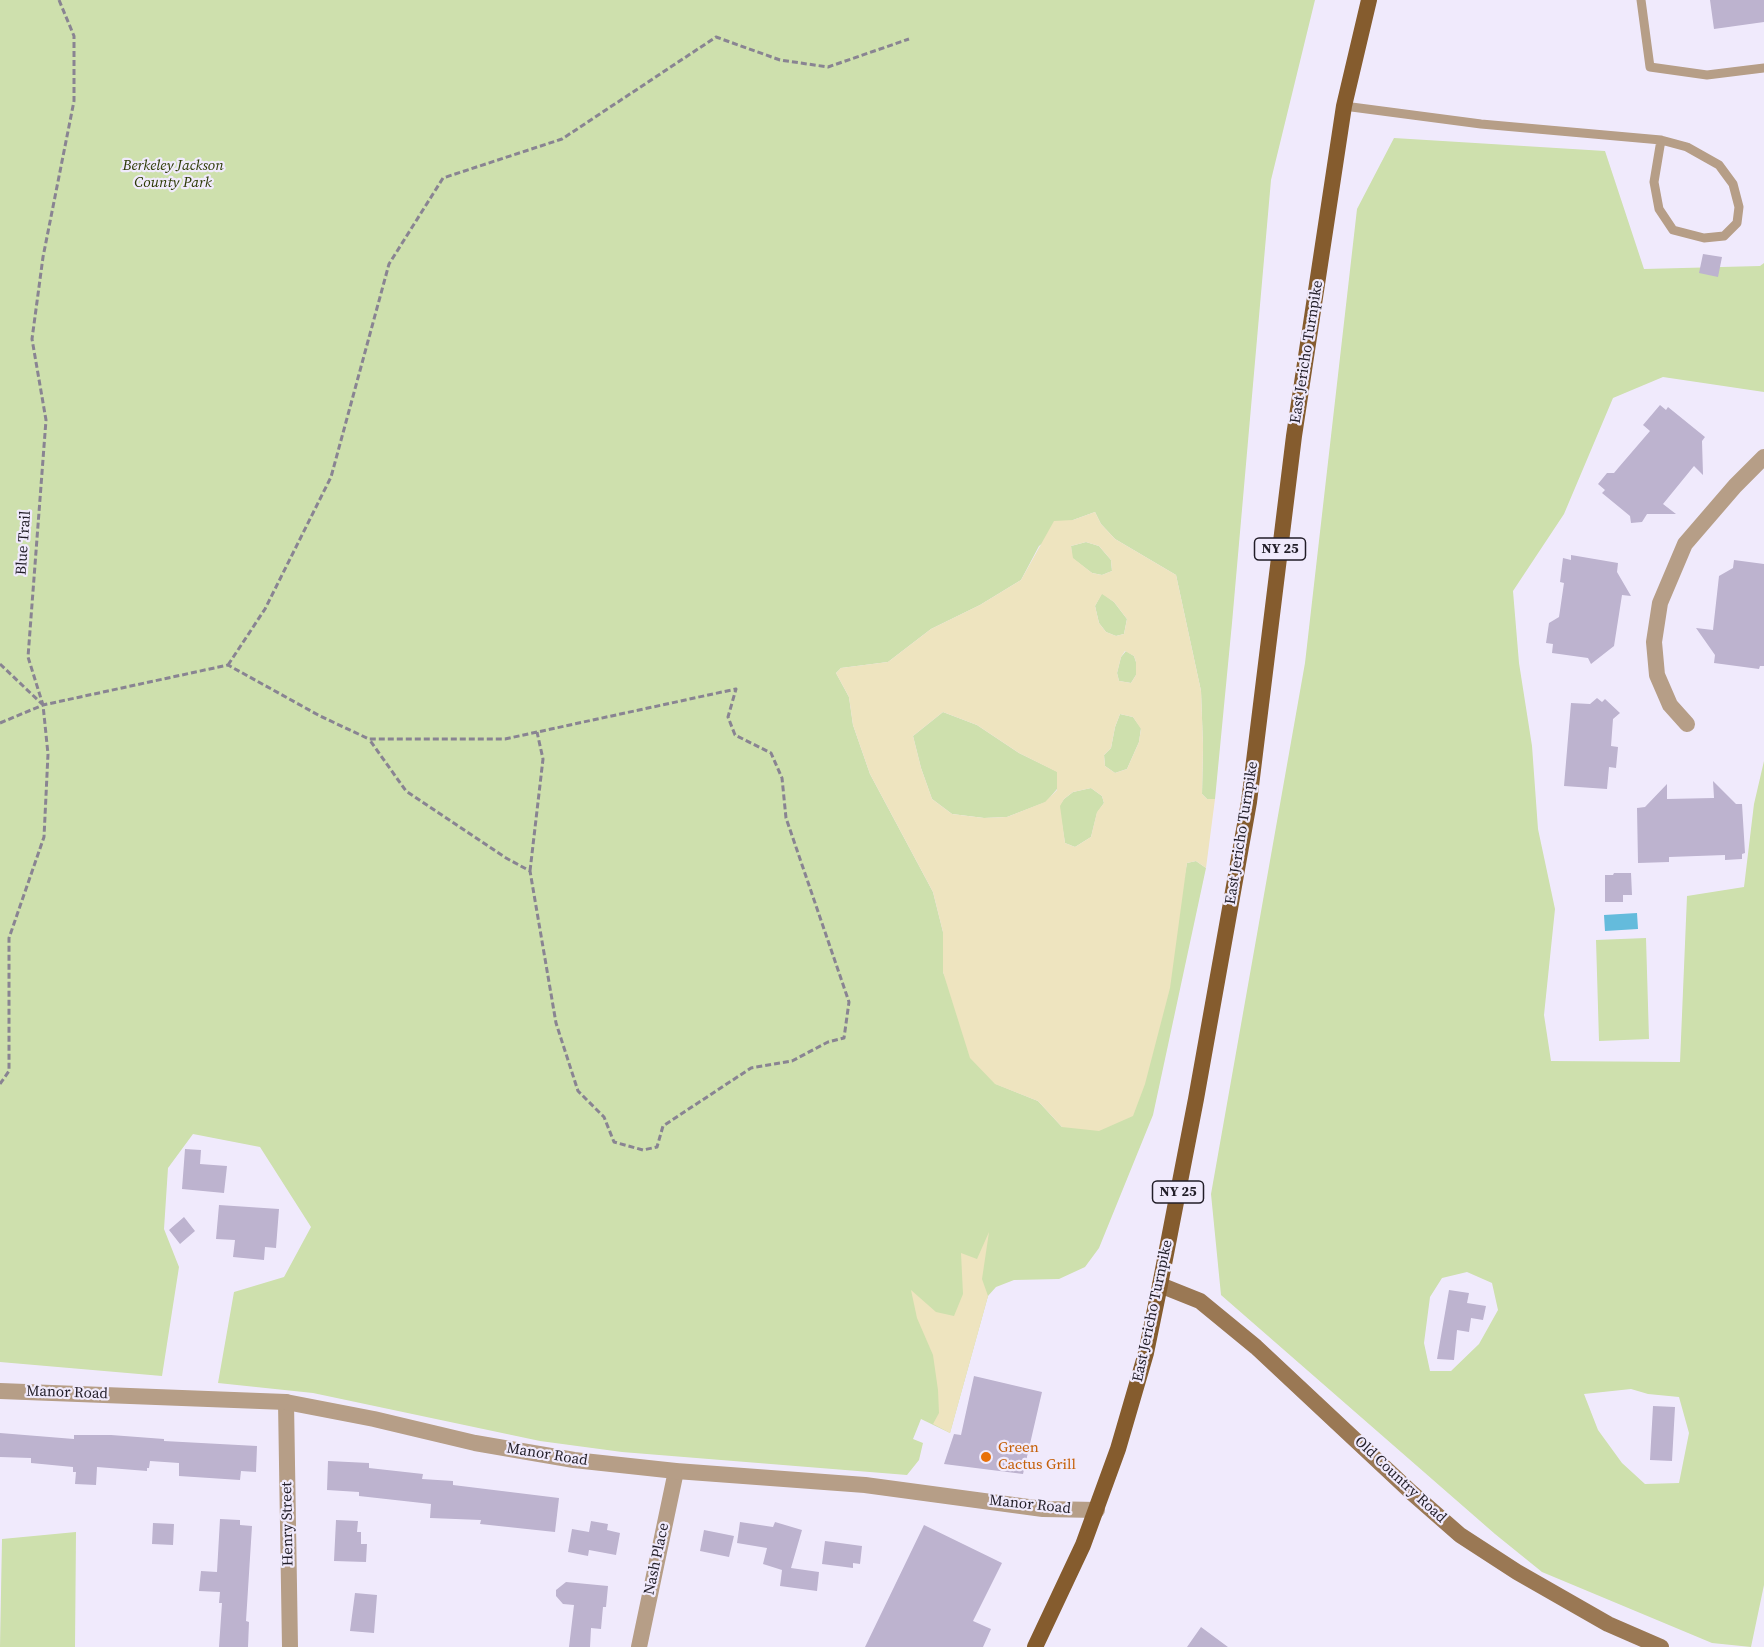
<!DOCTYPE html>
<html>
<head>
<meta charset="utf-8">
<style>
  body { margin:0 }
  canvas { display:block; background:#f0eafc }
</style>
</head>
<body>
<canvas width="1764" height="1647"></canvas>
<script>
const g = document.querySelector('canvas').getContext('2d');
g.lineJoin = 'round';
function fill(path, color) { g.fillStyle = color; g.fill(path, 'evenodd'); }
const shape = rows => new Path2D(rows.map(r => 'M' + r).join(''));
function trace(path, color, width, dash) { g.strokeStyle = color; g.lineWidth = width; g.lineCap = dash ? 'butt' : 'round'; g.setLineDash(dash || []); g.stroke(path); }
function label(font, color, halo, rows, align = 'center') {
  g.font = font + ' "Source Serif 4",serif'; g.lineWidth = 4.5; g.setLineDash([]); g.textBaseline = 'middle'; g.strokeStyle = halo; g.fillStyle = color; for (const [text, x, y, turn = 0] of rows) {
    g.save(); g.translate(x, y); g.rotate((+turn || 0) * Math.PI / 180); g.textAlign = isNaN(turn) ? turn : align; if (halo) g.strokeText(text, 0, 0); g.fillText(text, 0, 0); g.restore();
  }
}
fill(shape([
  [0,0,1315,0,1271,180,1232,623,1215,799,1207,799,1202,794,1203,746,1201,691,1176,575,1115,539,1101,524,1095,512,1073,520,1039,546,1021,580,980,605,931,629,888,662,841,668,836,673,849,697,853,725,870,774,933,892,943,932,943,972,996,1084,1038,1101,1062,1127,1181,894,1187,863,1196,861,1206,868,1153,1115,1099,1248,1085,1267,1059,1279,1014,1280,996,1287,988,1296,950,1433,921,1419,913,1439,923,1443,919,1460,907,1475,622,1452,540,1441,313,1393,218,1383,234,1292,284,1277,311,1227,260,1147,193,1134,168,1168,164,1229,179,1267,162,1376,0,1362],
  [1394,138,1605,151,1644,269,1760,266,1764,263,1764,392,1663,377,1613,398,1564,514,1513,591,1519,663,1532,746,1538,829,1555,909,1544,1015,1551,1061,1680,1062,1687,896,1744,887,1754,804,1764,761,1764,1585,1751,1647,1712,1643,1542,1572,1495,1534,1221,1295,1211,1194,1305,663,1357,209],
  [1467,1272,1492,1283,1498,1310,1479,1344,1451,1371,1430,1371,1424,1343,1430,1297,1442,1278],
  [1631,1389,1648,1394,1679,1397,1689,1433,1679,1483,1645,1484,1622,1463,1598,1430,1584,1394],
  [1086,542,1099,546,1111,560,1112,571,1102,575,1092,573,1072,558,1071,546],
  [1102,593,1114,602,1127,619,1124,634,1116,636,1106,632,1099,623,1095,606],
  [1126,651,1134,656,1136,662,1136,675,1131,683,1119,681,1117,673,1121,657],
  [943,712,977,725,1019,753,1058,772,1057,789,1046,802,1007,817,984,818,952,814,932,799,921,768,913,736],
  [1120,714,1133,717,1141,728,1139,742,1127,769,1115,773,1105,766,1104,755,1111,748,1115,727],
  [1091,788,1102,796,1104,803,1097,813,1091,837,1075,847,1065,843,1059,806,1064,799,1073,792],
  [1646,938,1649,1039,1599,1041,1596,940],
  [76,1532,75,1647,0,1647,2,1539]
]), '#cee0ad');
fill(shape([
  [1095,512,1101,524,1115,539,1176,575,1201,691,1203,746,1202,794,1207,799,1215,799,1206,868,1196,861,1187,863,1170,988,1145,1084,1133,1116,1099,1131,1062,1127,1038,1101,995,1084,970,1058,943,972,943,932,933,892,870,774,853,725,849,697,836,673,841,668,888,662,931,629,980,605,1021,580,1054,521,1073,520],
  [1086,542,1099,546,1111,560,1112,571,1102,575,1092,573,1073,558,1071,546],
  [1102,594,1114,602,1127,619,1124,634,1116,636,1106,632,1099,623,1095,606],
  [1125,651,1134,656,1136,662,1136,675,1131,683,1119,681,1117,673,1121,657],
  [943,712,977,725,1019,753,1057,772,1057,790,1045,802,1007,817,984,818,952,814,932,799,921,768,913,736],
  [1120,714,1133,717,1141,729,1139,742,1127,769,1115,773,1105,766,1104,755,1111,748,1115,727],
  [1091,788,1102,796,1104,803,1097,812,1091,837,1075,847,1065,843,1060,806,1064,799,1073,792],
  [989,1232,982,1279,988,1296,950,1433,933,1424,939,1413,938,1390,933,1355,917,1318,911,1290,936,1312,954,1316,963,1294,961,1253,977,1259]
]), '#eee4bf');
fill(shape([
  [1637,913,1638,929,1605,931,1604,915]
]), '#64bbdc');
fill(shape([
  [1710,0,1764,0,1764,22,1714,29],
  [1703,254,1722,257,1718,277,1699,273],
  [1660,405,1666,410,1668,407,1705,437,1702,441,1703,475,1694,466,1663,504,1676,514,1647,514,1642,522,1631,523,1630,516,1602,493,1605,490,1598,484,1607,473,1614,473,1619,467,1650,431,1643,425],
  [1571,555,1618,563,1617,572,1631,596,1622,595,1614,646,1591,664,1588,658,1552,653,1553,644,1546,643,1549,623,1559,617,1564,583,1560,582,1563,558,1571,560],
  [1734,560,1764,564,1764,666,1760,666,1759,669,1714,663,1715,655,1696,628,1713,630,1719,576,1733,568],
  [1597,698,1602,702,1605,699,1620,713,1613,719,1611,746,1618,747,1616,768,1609,767,1607,789,1564,786,1571,703,1590,704],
  [1713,781,1736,804,1742,804,1745,853,1742,854,1742,859,1725,860,1725,855,1669,857,1669,862,1638,863,1637,808,1645,807,1667,784,1667,799,1714,798],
  [1614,873,1631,873,1632,895,1623,895,1623,902,1605,902,1605,875,1613,875],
  [185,1149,201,1150,200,1164,227,1166,224,1193,182,1189],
  [219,1205,279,1209,276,1248,265,1247,264,1260,233,1257,235,1240,216,1239],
  [184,1217,195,1231,180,1244,169,1230],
  [1449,1290,1469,1293,1467,1303,1486,1306,1483,1320,1471,1318,1469,1332,1457,1330,1454,1360,1437,1359],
  [974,1376,1042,1392,1023,1474,944,1464,954,1434,961,1435],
  [1653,1406,1675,1407,1672,1461,1650,1460],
  [0,1433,74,1439,74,1435,111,1435,164,1439,164,1441,257,1446,256,1472,241,1471,240,1480,179,1476,179,1463,150,1461,149,1468,147,1468,147,1471,97,1467,96,1485,75,1484,76,1472,73,1472,73,1467,31,1463,31,1458,0,1457],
  [328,1461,369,1463,369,1468,423,1474,422,1479,453,1481,453,1485,559,1498,555,1532,480,1524,481,1520,430,1518,431,1504,359,1496,359,1492,327,1490],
  [220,1519,240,1520,240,1525,252,1526,246,1621,249,1622,248,1647,219,1647,222,1603,219,1603,220,1592,199,1591,201,1571,217,1572],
  [336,1520,358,1521,357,1532,361,1532,361,1544,367,1544,366,1562,334,1561],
  [591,1521,608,1524,607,1530,620,1533,616,1555,589,1550,588,1556,568,1552,572,1529,589,1532],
  [740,1522,773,1527,775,1522,802,1530,791,1568,819,1572,817,1591,780,1586,782,1570,763,1564,767,1548,737,1543],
  [153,1523,174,1524,173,1545,152,1544],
  [924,1525,1002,1563,973,1621,991,1629,983,1647,865,1647],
  [704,1530,734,1536,729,1557,700,1551],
  [825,1541,862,1546,860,1564,853,1563,853,1568,822,1564],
  [566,1582,608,1586,606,1607,603,1607,601,1629,591,1628,590,1647,569,1647,574,1605,563,1604,556,1596,556,1590],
  [355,1593,377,1595,374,1633,350,1631],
  [1201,1627,1228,1647,1187,1647]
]), '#bdb3cf');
trace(shape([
  [0,664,42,704],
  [228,665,265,609,331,477,389,264,443,178,562,139,716,37,780,60,828,67,909,39],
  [0,723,43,705,228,665,320,716,369,739,505,739,736,689,728,717,735,735,771,753,782,778,786,818,849,1002,844,1038,828,1042,792,1061,751,1068,663,1126,657,1147,643,1150,614,1142,604,1117,578,1091,556,1023,530,871,506,858,406,791,369,739],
  [530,871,543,759,537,732],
  [0,1084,9,1071,9,938,44,837,48,754,43,705,28,657,46,420,32,339,43,257,74,101,74,36,59,0]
]), '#898492', 3, [6, 3]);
trace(shape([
  [1641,0,1650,67,1707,75,1764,68],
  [1344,106,1481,124,1661,140,1687,147,1719,165,1733,184,1739,207,1737,223,1724,236,1704,238,1673,230,1659,209,1654,182,1661,140]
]), '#b69e87', 9);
trace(shape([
  [1687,724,1670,705,1657,675,1654,642,1660,603,1685,544,1735,486,1764,457],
  [286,1402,290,1647],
  [639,1647,676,1471]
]), '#b69e87', 16);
trace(shape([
  [0,1391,286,1402,374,1419,475,1443,574,1460,676,1471,865,1485,1043,1509,1097,1510]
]), '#b69e87', 16);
trace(shape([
  [1160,1285,1200,1301,1256,1347,1412,1493,1460,1535,1517,1572,1608,1624,1661,1647]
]), '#9a7854', 16);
trace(shape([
  [1035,1647,1083,1545,1118,1449,1146,1353,1160,1285,1196,1099,1249,802,1294,436,1344,106,1369,0]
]), '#855c2e', 16);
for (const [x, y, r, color] of [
  [986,1457,6,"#e8710a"]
]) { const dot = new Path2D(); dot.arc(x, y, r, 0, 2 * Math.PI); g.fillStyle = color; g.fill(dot); trace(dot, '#f0eafc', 2); }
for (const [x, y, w] of [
  [1280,549,51],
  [1178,1192,51]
]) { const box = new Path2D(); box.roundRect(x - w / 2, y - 11, w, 22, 4.5); g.fillStyle = '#f0eafc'; g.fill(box); trace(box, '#221e28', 1.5); }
label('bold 14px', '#221e28', null, [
  ["NY 25",1280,549],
  ["NY 25",1178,1192]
]);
label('italic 15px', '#2c3904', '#f0eafc', [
  ["Berkeley Jackson",173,166],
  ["County Park",173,183]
]);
label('15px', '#221e28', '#f0eafc', [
  ["East Jericho Turnpike",1307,352,-81],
  ["Blue Trail",24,543,-86],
  ["East Jericho Turnpike",1242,833,-81],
  ["East Jericho Turnpike",1153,1311,-78],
  ["Manor Road",67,1393,2],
  ["Manor Road",547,1455,9],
  ["Old Country Road",1400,1480,43],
  ["Manor Road",1030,1505,6],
  ["Henry Street",288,1524,-91],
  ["Nash Place",657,1559,-78]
]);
label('15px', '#c56008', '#f0eafc', [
  ["Green",998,1448],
  ["Cactus Grill",998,1465]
], 'left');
</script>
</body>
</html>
